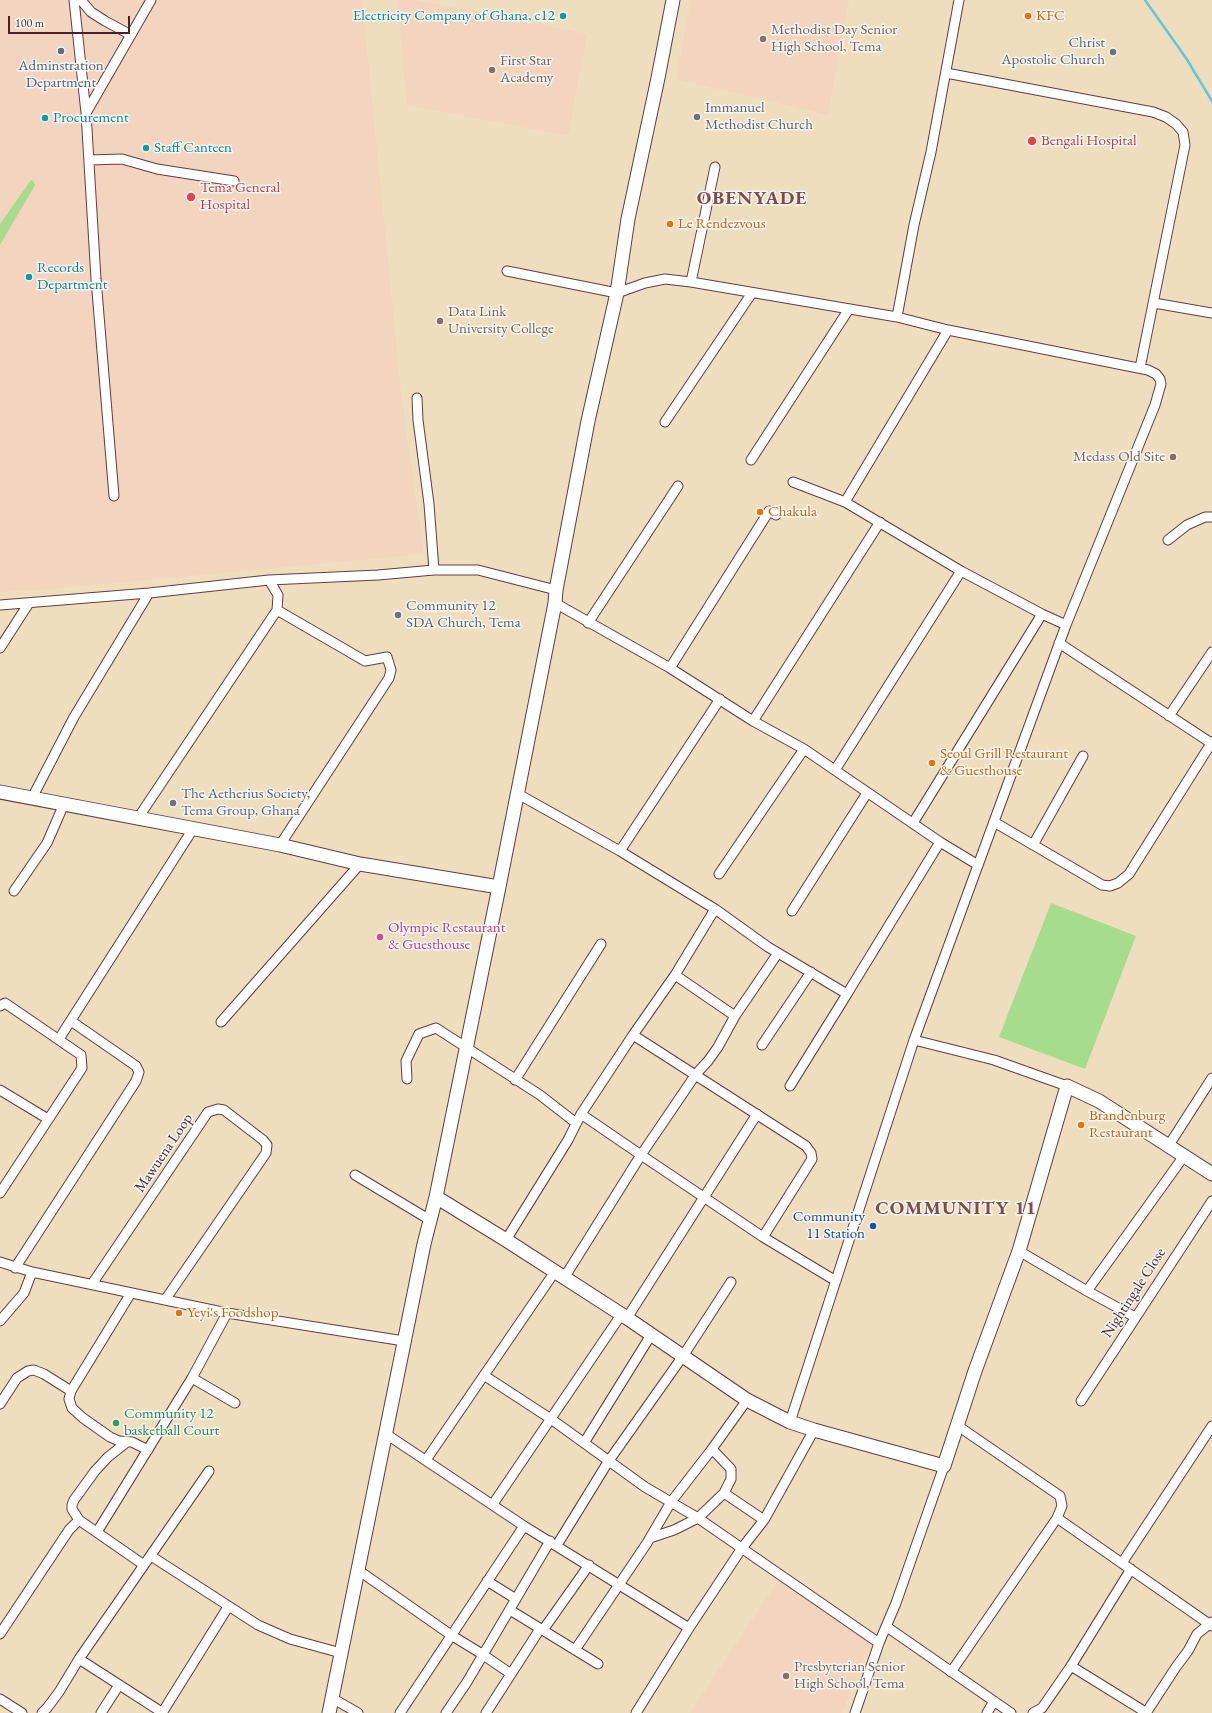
<!DOCTYPE html>
<html>
<head>
<meta charset="utf-8">
<style>
  body { margin:0 }
  #map { position:relative; width:1212px; height:1713px; overflow:hidden; background:#eedebe; font-family:"EB Garamond",serif }
  canvas { display:block }
  .scale { position:absolute; left:8px; top:16px; width:122px; height:18px; box-sizing:border-box; border:2px solid #4a1f2b; border-top:0; padding-left:5px; font-size:12px; line-height:14px; white-space:nowrap; color:#4a1f2b; -webkit-text-stroke:3px #f6f6f2; paint-order:stroke }
</style>
</head>
<body>
<div id="map">
<canvas width="1212" height="1713"></canvas>
<div class="scale">100 m</div>
</div>
<script>
const g = document.querySelector('canvas').getContext('2d');
g.lineJoin = 'round';
function fill(path, color) { g.fillStyle = color; g.fill(path, 'evenodd'); }
const shape = rows => new Path2D(rows.map(r => 'M' + r).join(''));
function trace(path, color, width, dash) { g.strokeStyle = color; g.lineWidth = width; g.lineCap = dash ? 'butt' : 'round'; g.setLineDash(dash || []); g.stroke(path); }
function label(font, color, halo, rows, align = 'center') {
  g.font = font + ' "EB Garamond",serif'; g.lineWidth = 3; g.setLineDash([]); g.textBaseline = 'middle'; g.strokeStyle = halo; g.fillStyle = color; for (const [text, x, y, turn = 0] of rows) {
    g.save(); g.translate(x, y); g.rotate((+turn || 0) * Math.PI / 180); g.textAlign = isNaN(turn) ? turn : align; if (halo) g.strokeText(text, 0, 0); g.fillText(text, 0, 0); g.restore();
  }
}
fill(shape([
  [0,0,362,0,401,394,424,554,40,590,0,592],
  [397,0,416,0,495,15,587,34,568,136,407,105],
  [691,0,849,0,828,115,676,79],
  [779,1579,872,1638,842,1713,690,1713]
]), '#f3d4bf');
fill(shape([
  [31,180,34,182,35,185,0,245,0,224],
  [1051,903,1136,936,1085,1069,999,1037]
]), '#a6dc8d');
trace(shape([
  [1145,0,1186,58,1212,101]
]), '#5fc8da', 2.5);
const street = shape([
  [74,0,86,113,96,279,114,496],
  [81,0,91,12,105,21,131,35],
  [946,73,1153,112,1166,117,1176,124,1183,132,1185,145,1140,368],
  [86,113,151,0],
  [89,160,122,159,157,169,234,181],
  [507,271,617,293,645,283,665,279,691,282,897,317,948,330,1148,370,1156,374,1160,379,1161,384,1155,405,1066,625,914,1040,790,1422],
  [691,282,715,167],
  [1154,303,1212,313],
  [897,317,914,225,931,152,959,0],
  [948,330,845,502,961,571,1042,614],
  [417,398,418,420,429,504,434,570],
  [665,422,752,293],
  [751,460,849,309],
  [793,482,845,502],
  [1168,540,1187,525,1205,517,1212,517],
  [555,603,670,668,753,721,804,749,940,842,978,865],
  [0,605,149,593,269,580,378,575,434,570,478,570,556,590],
  [277,610,365,661,387,657,391,670,389,678,280,845],
  [588,623,678,486],
  [1059,643,1211,743],
  [0,648,29,603],
  [670,668,769,511,776,515],
  [1169,716,1212,652],
  [753,721,880,522],
  [835,770,961,571],
  [518,794,620,851,720,699],
  [32,798,74,717,149,593],
  [138,818,277,610,278,595,269,580],
  [994,822,1102,885,1110,886,1118,883,1129,874,1212,742],
  [913,823,1042,614,1066,625],
  [1033,845,1083,756],
  [620,851,715,909,768,947,847,994,940,842],
  [719,874,804,749],
  [14,891,47,843,64,804],
  [792,911,867,793],
  [675,975,735,1016],
  [0,1006,5,1003,81,1055,82,1068,0,1193],
  [221,1022,360,864],
  [633,1035,806,1146,811,1153,812,1159,763,1237],
  [59,1039,193,829],
  [914,1040,994,1060,1067,1086],
  [762,1045,811,972],
  [407,1079,406,1061,419,1034,436,1028,540,1095,576,1123],
  [515,1080,601,944],
  [790,1086,847,994],
  [0,1090,48,1119],
  [581,1114,641,1155,696,1074,708,1061,718,1047,735,1016,778,953],
  [1169,1145,1212,1078],
  [355,1175,430,1220],
  [506,1240,568,1140,581,1114,633,1035,675,975,715,909],
  [1019,1251,1087,1291,1135,1317],
  [0,1262,32,1272,227,1313,404,1341],
  [15,1268,136,1081,139,1072,136,1066,71,1021],
  [564,1278,641,1155,763,1237,836,1281],
  [92,1284,208,1112,218,1109,224,1110,263,1140,267,1145,266,1153,165,1300],
  [1087,1291,1184,1156],
  [131,1293,71,1391,69,1399,72,1408,83,1418,110,1437,119,1441,132,1442,148,1450],
  [627,1318,757,1114],
  [0,1321,24,1293,32,1272],
  [485,1376,551,1419,645,1487,698,1518,879,1643],
  [192,1378,235,1403],
  [1081,1401,1212,1201],
  [0,1404,17,1378,28,1371,34,1370,44,1374,71,1391],
  [958,1426,1060,1496,1062,1506,1057,1518,1212,1626],
  [386,1434,524,1526,689,1628,636,1713],
  [584,1443,651,1335],
  [426,1460,554,1273],
  [724,1493,764,1520],
  [493,1504,621,1315],
  [79,1520,72,1509,72,1505,74,1500,95,1471,108,1457,127,1442],
  [97,1532,192,1378,227,1313],
  [650,1538,674,1530,698,1518,724,1493,731,1479,731,1469,712,1449,747,1400],
  [557,1545,608,1462,683,1356,731,1282],
  [151,1556,258,1625,290,1639,341,1653],
  [1122,1563,1212,1426],
  [358,1570,451,1635,482,1654,511,1674],
  [487,1581,516,1599],
  [510,1610,598,1664],
  [887,1627,1011,1713],
  [689,1628,742,1548,764,1520,814,1430],
  [543,1630,589,1565],
  [0,1634,69,1530,79,1520,144,1565],
  [575,1650,647,1543,671,1502,712,1449],
  [1071,1666,1147,1713],
  [951,1672,1057,1518],
  [332,1698,358,1713],
  [0,1699,22,1713],
  [42,1713,47,1708,59,1692,79,1659],
  [101,1713,119,1685],
  [162,1713,228,1607],
  [163,1713,79,1659,209,1471],
  [400,1713,524,1526],
  [446,1713,467,1682,550,1541],
  [486,1713,540,1629],
  [855,1713,879,1643,896,1603,944,1466],
  [987,1713,994,1701],
  [1033,1713,1042,1708,1071,1666,1131,1569],
  [1146,1713,1176,1667,1188,1651,1197,1634,1212,1622]
]);
const secondary = shape([
  [0,792,280,845,360,864,499,887],
  [436,1197,506,1240,627,1318,747,1400,790,1422,814,1430,944,1466,975,1371,1019,1251,1067,1086,1099,1101,1212,1174],
  [329,1713,424,1244,436,1197,499,887,555,603,556,590,588,421,617,293,628,219,658,78,673,0]
]);
trace(street, '#633c41', 11);
trace(secondary, '#633c41', 15);
trace(street, '#fff', 9);
trace(secondary, '#fff', 13);
for (const [x, y, r, color] of [
  [563,16,4,"#0f9aa8"],
  [1028,16,4,"#e8710a"],
  [763,39,4,"#8d6e63"],
  [61,51,4,"#5c6f8a"],
  [1113,52,4,"#6b7280"],
  [492,70,4,"#8d6e63"],
  [697,117,4,"#6b7280"],
  [45,118,4,"#0f9aa8"],
  [1032,141,5,"#e0444e"],
  [146,148,4,"#0f9aa8"],
  [191,197,5,"#e0444e"],
  [670,224,4,"#e8710a"],
  [29,277,4,"#0f9aa8"],
  [440,321,4,"#8d6e63"],
  [1173,457,4,"#8d6e63"],
  [760,512,4,"#e8710a"],
  [398,615,4,"#6b7280"],
  [932,763,4,"#e8710a"],
  [173,803,4,"#6b7280"],
  [380,937,4,"#d1479c"],
  [1081,1125,4,"#e8710a"],
  [873,1226,4,"#1a4fb4"],
  [179,1313,4,"#e8710a"],
  [116,1423,4,"#2e9e5b"],
  [786,1676,4,"#8d6e63"]
]) { const dot = new Path2D(); dot.arc(x, y, r, 0, 2 * Math.PI); g.fillStyle = color; g.fill(dot); trace(dot, '#f6f6f2', 1.5); }
label('15px', '#0d838f', '#f6f6f2', [
  ["Electricity Company of Ghana, c12",555,16,"right"],
  ["Procurement",53,118],
  ["Staff Canteen",154,148],
  ["Records",37,268],
  ["Department",37,285]
], 'left');
label('15px', '#c56008', '#f6f6f2', [
  ["KFC",1036,16],
  ["Le Rendezvous",678,224],
  ["Chakula",768,512],
  ["Seoul Grill Restaurant",940,754],
  ["& Guesthouse",940,771],
  ["Brandenburg",1089,1116],
  ["Restaurant",1089,1133],
  ["Yeyi's Foodshop",187,1313]
], 'left');
label('15px', '#785e54', '#f6f6f2', [
  ["Methodist Day Senior",771,30],
  ["High School, Tema",771,47],
  ["First Star",500,61],
  ["Academy",500,78],
  ["Data Link",448,312],
  ["University College",448,329],
  ["Medass Old Site",1165,457,"right"],
  ["Presbyterian Senior",794,1667],
  ["High School, Tema",794,1684]
], 'left');
label('15px', '#5b616d', '#f6f6f2', [
  ["Christ",1105,43,"right"],
  ["Apostolic Church",1105,60,"right"],
  ["Immanuel",705,108],
  ["Methodist Church",705,125],
  ["Community 12",406,606],
  ["SDA Church, Tema",406,623],
  ["The Aetherius Society,",181,794],
  ["Tema Group, Ghana",181,811]
], 'left');
label('15px', '#4e5e75', '#f6f6f2', [
  ["Adminstration",61,66],
  ["Department",61,83]
]);
label('15px', '#be3a42', '#f6f6f2', [
  ["Bengali Hospital",1041,141],
  ["Tema General",200,188],
  ["Hospital",200,205]
], 'left');
label('15px', '#b23c85', '#f6f6f2', [
  ["Olympic Restaurant",388,928],
  ["& Guesthouse",388,945]
], 'left');
label('15px', '#4a1f2b', '#f6f6f2', [
  ["Mawuena Loop",164,1153,-56],
  ["Nightingale Close",1134,1293,-57]
]);
label('15px', '#164399', '#f6f6f2', [
  ["Community",865,1217],
  ["11 Station",865,1234]
], 'right');
label('15px', '#27864d', '#f6f6f2', [
  ["Community 12",124,1414],
  ["basketball Court",124,1431]
], 'left');
g.letterSpacing = '1px';
label('bold 19px', '#7f4d49', '#f6f6f2', [
  ["OBENYADE",752,199],
  ["COMMUNITY 11",956,1209]
]);
g.letterSpacing = '0px';
</script>
</body>
</html>
